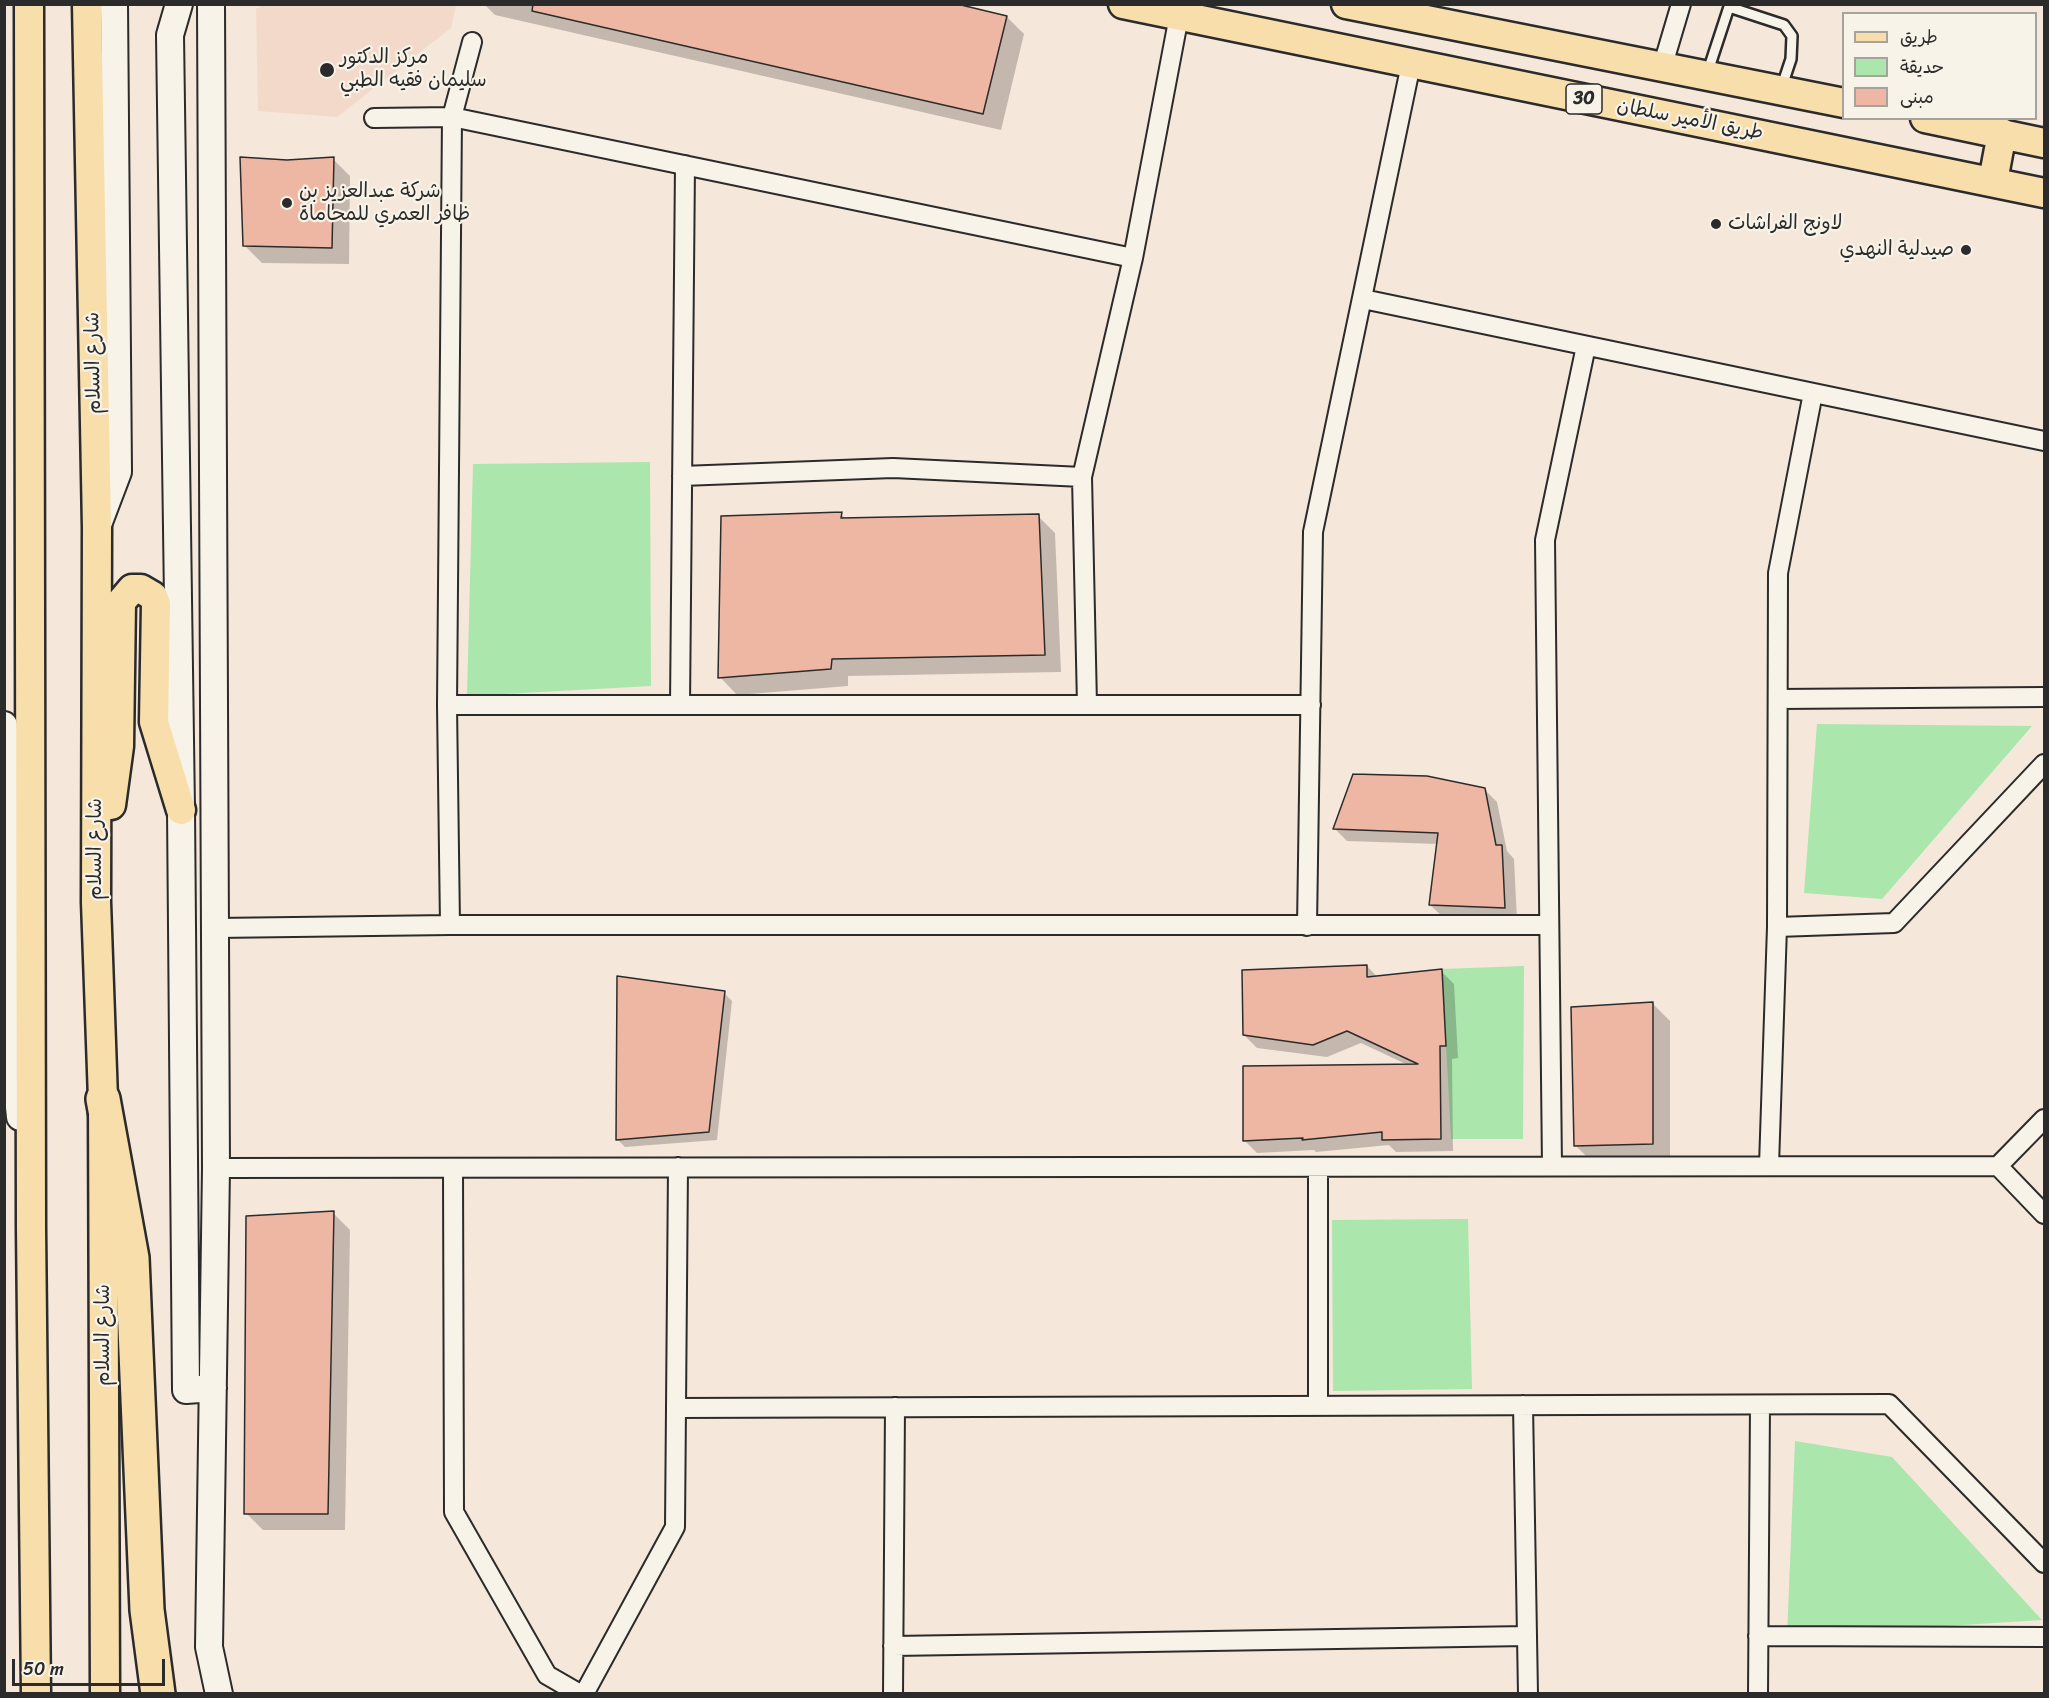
<!DOCTYPE html>
<html>
<head>
<meta charset="utf-8">
<style>
  body { margin:0 }
  #map { position:relative; width:2049px; height:1698px; overflow:hidden; background:#f5e7da; font-family:Sriracha,"Playpen Sans Arabic",sans-serif }
  canvas { display:block }
  .frame { position:absolute; inset:0; border:6px solid #2b2b2b; pointer-events:none }
  .legend { position:absolute; left:1842px; top:12px; width:195px; height:108px; box-sizing:border-box; background:#f7f3e8; border:2px solid #a5a39c; margin:0; padding:8px 10px; list-style:none; font-size:18px; color:#2b2b2b }
  .legend li { display:flex; align-items:center; gap:12px; height:30px }
  .legend b { width:30px; border:2px solid #a5a39c }
  .scale { position:absolute; left:12px; top:1659px; width:153px; height:27px; box-sizing:border-box; border:3px solid #2b2b2b; border-top:0; padding-left:8px; font-size:18px; line-height:21px; white-space:nowrap; color:#2b2b2b; -webkit-text-stroke:4px #f7f3e8; paint-order:stroke }
</style>
</head>
<body>
<div id="map">
<canvas width="2049" height="1698"></canvas>
<div class="frame"></div>
<ul class="legend">
<li><b style="height:8px;background:#f8deab"></b>طريق</li>
<li><b style="height:16px;background:#abe6ac"></b>حديقة</li>
<li><b style="height:16px;background:#eeb7a3"></b>مبنى</li>
</ul>
<div class="scale">50 m</div>
</div>
<script>
const g = document.querySelector('canvas').getContext('2d');
g.lineJoin = 'round';
function fill(path, color) { g.fillStyle = color; g.fill(path, 'evenodd'); }
const shape = rows => new Path2D(rows.map(r => 'M' + r).join(''));
function trace(path, color, width, dash) { g.strokeStyle = color; g.lineWidth = width; g.lineCap = dash ? 'butt' : 'round'; g.setLineDash(dash || []); g.stroke(path); }
function label(font, color, halo, rows, align = 'center') {
  g.font = font + ' Sriracha,"Playpen Sans Arabic",sans-serif'; g.lineWidth = 4.5; g.setLineDash([]); g.textBaseline = 'middle'; g.strokeStyle = halo; g.fillStyle = color; for (const [text, x, y, turn = 0] of rows) {
    g.save(); g.translate(x, y); g.rotate((+turn || 0) * Math.PI / 180); g.textAlign = isNaN(turn) ? turn : align; if (halo) g.strokeText(text, 0, 0); g.fillText(text, 0, 0); g.restore();
  }
}
fill(shape([
  [265,4,456,4,456,5,451,28,337,117,258,111,256,9]
]), '#f3d9ca');
fill(shape([
  [650,462,651,686,467,696,473,464],
  [1817,724,2032,726,1882,899,1804,893],
  [1524,966,1523,1139,1451,1139,1442,969],
  [1468,1219,1472,1389,1333,1391,1332,1220],
  [1795,1441,1892,1457,2042,1620,1787,1636]
]), '#abe6ac');
fill(shape([
  [484,4,950,4,1007,17,1024,34,1001,130,495,15],
  [333,159,350,176,349,264,262,263,245,246,287,162],
  [841,514,847,520,1038,516,1055,533,1061,672,848,676,848,686,737,695,720,677],
  [1484,789,1497,802,1507,851,1514,859,1517,920,1443,917,1430,905,1438,844,1347,841,1334,828],
  [1367,966,1378,978,1441,971,1454,984,1458,1058,1452,1059,1453,1151,1396,1152,1389,1145,1316,1152,1314,1150,1257,1153,1244,1140,1410,1066,1361,1043,1327,1057,1257,1048,1244,1035],
  [724,993,732,1001,717,1140,625,1147,617,1139],
  [1653,1004,1670,1021,1670,1161,1593,1163,1575,1145],
  [333,1213,350,1230,345,1530,263,1530,246,1513]
]), '#0003');
const building = shape([
  [533,4,957,4,1007,16,983,114,532,11,533,4],
  [240,157,287,160,334,157,332,248,243,246,240,157],
  [842,512,841,518,1039,514,1045,655,832,659,831,669,718,678,721,516,842,512],
  [1353,774,1427,776,1485,788,1496,845,1502,845,1505,908,1429,905,1438,833,1333,829,1353,774],
  [1367,965,1367,977,1442,969,1446,1046,1440,1046,1441,1139,1382,1140,1382,1132,1302,1140,1303,1138,1243,1141,1243,1066,1418,1064,1347,1031,1313,1045,1243,1035,1242,970,1367,965],
  [617,976,725,991,709,1132,616,1140,617,976],
  [1653,1002,1653,1144,1574,1146,1571,1007,1653,1002],
  [334,1211,328,1514,244,1514,246,1216,334,1211]
]);
fill(building, '#eeb7a3');
trace(building, '#2b2b2b', 1.5);
const lane = shape([
  [1708,71,1729,7,1784,25,1792,36,1791,59,1781,89]
]);
const street = shape([
  [1662,68,1681,4],
  [374,118,452,117,1133,258],
  [1363,299,2044,441],
  [682,476,893,468,1082,477],
  [1778,699,2044,697],
  [447,705,1311,705],
  [680,705,685,165],
  [1087,705,1082,477,1133,258,1179,16],
  [450,925,447,705,452,117,472,42],
  [1307,926,1313,532,1411,64],
  [1777,927,1894,923,2044,764],
  [216,928,450,925,1549,925],
  [2044,1119,1998,1166,2044,1214],
  [1769,1165,1777,927,1778,573,1813,393],
  [1552,1166,1545,540,1586,346],
  [216,1168,1998,1166],
  [453,1168,454,1512,547,1675,580,1694],
  [1523,1405,1528,1694],
  [1318,1406,1318,1167],
  [676,1408,1889,1404,2044,1563],
  [1758,1636,2044,1637],
  [893,1646,1527,1636],
  [584,1694,675,1527,678,1167],
  [893,1694,895,1407],
  [1758,1694,1760,1405]
]);
const secondary = shape([
  [179,4,170,35,181,810,186,1390,213,1388],
  [211,4,216,1168,209,1647,219,1694],
  [99,522,118,472,114,4],
  [4,725,9,1011,20,1117]
]);
const primary = shape([
  [29,4,31,1228,36,1694],
  [87,4,97,528,96,902,103,1099,105,1694],
  [1123,4,2044,193],
  [1346,4,1844,103],
  [1925,118,2044,143],
  [1993,181,2002,133],
  [111,805,119,746,121,602,132,589,141,589,153,596,156,604,154,722,181,810]
]);
const highway = shape([
  [103,1099,132,1258,147,1610,158,1694]
]);
trace(lane, '#2b2b2b', 14);
trace(street, '#2b2b2b', 22);
trace(secondary, '#2b2b2b', 30);
trace(primary, '#2b2b2b', 33);
trace(highway, '#2b2b2b', 38);
trace(lane, '#f7f3e8', 9);
trace(street, '#f7f3e8', 18);
trace(secondary, '#f7f3e8', 26);
trace(primary, '#f8deab', 28);
trace(highway, '#f8deab', 33);
for (const [x, y, r, color] of [
  [327,70,8,"#2b2b2b"],
  [287,203,6,"#2b2b2b"],
  [1716,224,6,"#2b2b2b"],
  [1966,250,6,"#2b2b2b"]
]) { const dot = new Path2D(); dot.arc(x, y, r, 0, 2 * Math.PI); g.fillStyle = color; g.fill(dot); trace(dot, '#f7f3e8', 2); }
for (const [x, y, w] of [
  [1584,99,36]
]) { const box = new Path2D(); box.roundRect(x - w / 2, y - 15, w, 30, 4.5); g.fillStyle = '#f7f3e8'; g.fill(box); trace(box, '#2b2b2b', 1.5); }
label('bold 18px', '#2b2b2b', null, [
  ["30",1584,99]
]);
label('20px', '#2b2b2b', '#f7f3e8', [
  ["مركز الدكتور",340,58],
  ["سليمان فقيه الطبي",340,81],
  ["شركة عبدالعزيز بن",299,192],
  ["ظافر العمري للمحاماة",299,215],
  ["لاونج الفراشات",1728,224],
  ["صيدلية النهدي",1954,250,"right"]
], 'left');
label('20px', '#2b2b2b', '#f7f3e8', [
  ["طريق الأمير سلطان",1690,120,11],
  ["شارع السلام",94,363,-91],
  ["شارع السلام",96,849,-90],
  ["شارع السلام",104,1335,-90]
]);
</script>
</body>
</html>
